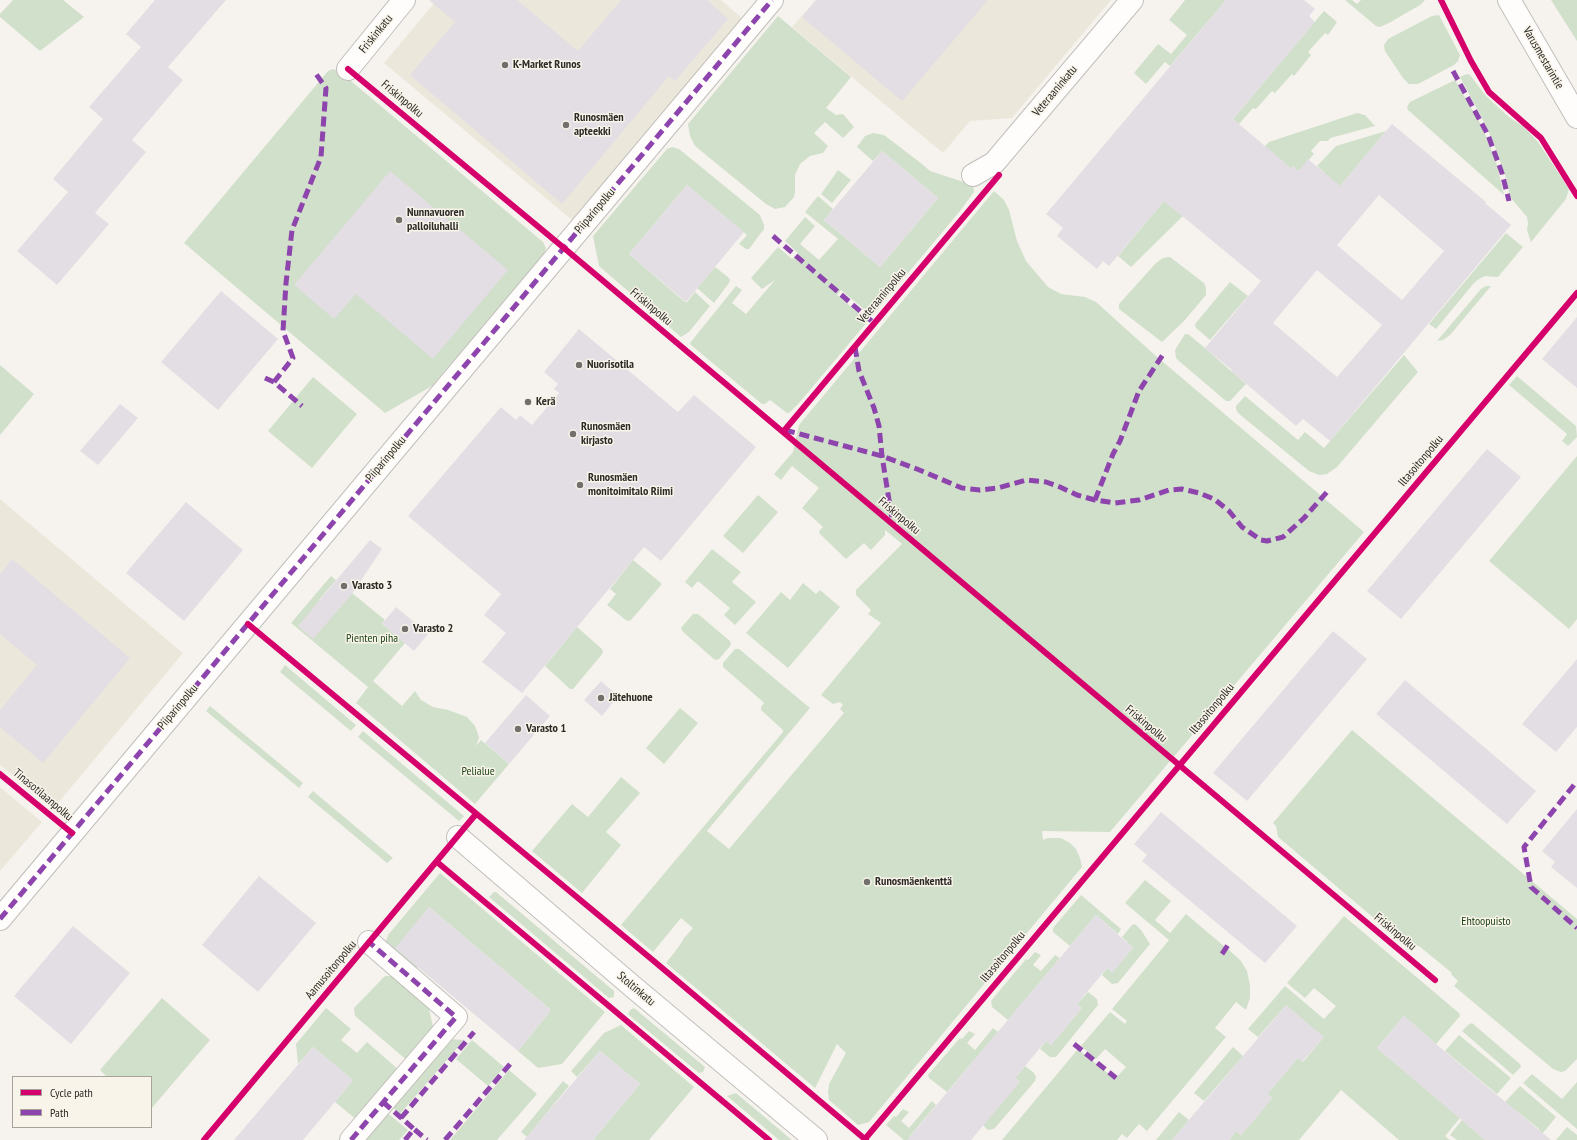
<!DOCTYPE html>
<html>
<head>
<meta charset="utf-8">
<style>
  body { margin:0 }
  #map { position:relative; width:1577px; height:1140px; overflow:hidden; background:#f6f3ee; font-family:"PT Sans Narrow",sans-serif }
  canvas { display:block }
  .legend { position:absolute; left:12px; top:1076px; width:140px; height:52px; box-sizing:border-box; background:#f9f4ea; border:1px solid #a7a39c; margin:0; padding:5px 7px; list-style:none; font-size:12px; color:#2b2a26 }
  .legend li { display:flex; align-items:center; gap:8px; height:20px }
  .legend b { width:20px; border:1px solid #a7a39c }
</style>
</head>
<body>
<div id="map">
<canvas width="1577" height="1140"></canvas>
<ul class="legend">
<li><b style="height:5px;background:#d6006c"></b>Cycle path</li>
<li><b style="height:5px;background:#8e44ad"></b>Path</li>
</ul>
</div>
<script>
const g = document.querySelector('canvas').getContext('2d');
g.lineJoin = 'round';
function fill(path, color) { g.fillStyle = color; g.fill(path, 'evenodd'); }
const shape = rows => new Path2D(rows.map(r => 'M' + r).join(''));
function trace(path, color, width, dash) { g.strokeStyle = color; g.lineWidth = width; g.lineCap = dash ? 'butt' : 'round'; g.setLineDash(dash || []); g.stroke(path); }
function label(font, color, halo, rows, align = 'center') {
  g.font = font + ' "PT Sans Narrow",sans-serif'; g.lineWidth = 3; g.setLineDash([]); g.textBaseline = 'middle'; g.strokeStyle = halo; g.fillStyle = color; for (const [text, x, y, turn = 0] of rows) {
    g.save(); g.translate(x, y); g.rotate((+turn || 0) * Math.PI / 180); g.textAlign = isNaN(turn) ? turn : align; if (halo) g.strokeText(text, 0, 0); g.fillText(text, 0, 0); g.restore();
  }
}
fill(shape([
  [437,0,721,0,743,19,572,220,384,63],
  [816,0,1111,0,1012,118,970,121,943,153,792,27],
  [0,499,183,653,53,809,0,765],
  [0,787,42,822,0,871]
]), '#ece7db');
fill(shape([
  [13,0,63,0,84,17,40,51,0,17,0,14],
  [1185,0,1226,0,1170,66,1165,62,1146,84,1134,73,1158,44,1171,54,1187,35,1169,20],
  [1345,0,1352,0,1357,4,1361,0,1425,0,1420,5,1389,23,1380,27,1376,26],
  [1551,0,1577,0,1577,41],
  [1324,11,1337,22,1328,35,1325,33,1308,52,1311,55,1294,76,1292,74,1275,93,1272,91,1256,109,1253,108,1239,124,1233,119],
  [1439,15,1460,55,1458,61,1454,65,1418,84,1409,84,1403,78,1385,51,1384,45,1388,39,1432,16],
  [778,16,851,77,826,108,836,115,843,114,854,127,843,138,825,122,814,133,828,146,823,153,810,156,800,164,795,175,795,192,794,197,785,207,775,209,766,204,695,146,690,136,688,124],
  [333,69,339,71,543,242,546,248,544,254,432,386,385,413,184,243,328,71],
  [1467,74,1470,75,1486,96,1509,117,1524,127,1538,142,1569,189,1566,199,1531,242,1527,230,1528,223,1527,217,1510,197,1505,174,1492,139,1483,120,1460,77],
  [1455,80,1480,123,1488,141,1497,165,1504,195,1408,110,1407,107,1410,102],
  [1357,113,1365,115,1375,126,1330,138,1328,141,1320,141,1311,151,1314,154,1299,171,1283,178,1265,146,1269,142],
  [1386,131,1321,209,1325,173,1317,166,1336,146],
  [873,133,884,135,922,164,930,171,973,185,974,192,960,211,872,316,841,290,837,295,868,321,799,403,789,413,787,413,770,400,765,404,762,404,691,345,690,343,736,286,742,290,732,303,746,314,775,280,762,289,751,278,778,247,792,259,798,253,785,241,805,217,815,226,800,244,819,260,838,239,805,212,818,196,833,209,824,220,880,267,938,198,882,151,873,161,857,147,865,136],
  [672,147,679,149,760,215,764,225,764,229,749,249,746,249,739,244,747,235,687,185,629,254,685,302,687,302,695,292,710,306,689,332,681,337,599,266,593,236,667,149],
  [838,170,851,180,832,203,821,194],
  [994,191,1004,200,1009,210,1017,241,1026,261,1048,287,1061,294,1085,297,1096,302,1156,356,1364,532,1110,832,1042,831,1043,840,1048,838,1061,838,1070,843,1076,849,1080,858,1082,867,869,1122,858,1125,829,1100,828,1092,829,1084,846,1053,837,1044,815,1088,666,963,680,945,684,938,693,928,681,918,653,952,621,925,783,732,783,730,761,710,761,707,764,703,762,701,723,667,723,663,735,649,739,649,810,708,707,831,729,849,844,713,840,709,843,705,840,702,833,704,821,695,881,623,868,614,871,610,856,595,856,590,902,544,885,530,885,535,871,550,864,543,846,559,820,534,819,531,823,527,802,508,819,488,792,466,781,480,774,474,793,452,799,425],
  [1164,201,1183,216,1131,267,1118,256],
  [1506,233,1523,247,1498,277,1485,276,1479,279,1474,283,1436,329,1429,324],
  [1170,257,1204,283,1206,288,1206,295,1184,321,1162,342,1119,309,1119,304,1156,263,1163,258],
  [715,267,728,277,730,280,729,283,714,303,697,288],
  [1230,282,1248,296,1210,340,1196,328,1195,324],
  [1486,286,1491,286,1450,335,1443,340,1437,341,1481,289],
  [1185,334,1188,334,1205,348,1246,384,1230,401,1226,401,1179,361,1176,358,1175,350],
  [1404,355,1418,372,1337,467,1327,474,1319,475,1309,471,1238,413,1236,409,1236,406,1245,396,1298,440,1305,432,1324,448],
  [0,365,34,394,0,435],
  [1517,376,1576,426,1577,437,1568,446,1562,441,1567,434,1509,385],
  [313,377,357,414,312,468,268,431],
  [1577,456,1577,619,1569,629,1489,561],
  [758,495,778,512,743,553,723,536],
  [712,549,741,572,732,582,756,602,735,625,724,615,730,608,698,581,692,588,685,582],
  [633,560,661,583,661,585,631,620,627,621,607,605,616,594,610,589],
  [331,576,336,580,319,600,335,613,352,593,385,620,382,624,405,643,373,681,402,706,415,691,421,700,433,707,448,710,467,717,475,726,478,734,479,738,476,746,481,740,509,764,475,804,356,703,368,687,291,623],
  [803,583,816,594,820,590,840,607,788,668,746,633,781,592,790,600],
  [693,614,698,614,730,641,731,645,719,659,715,660,683,632,681,628],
  [577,627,602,649,603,653,573,689,570,689,545,666],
  [285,665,356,725,351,731,280,672],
  [210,706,303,783,299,788,206,711],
  [680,708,698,723,664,764,646,748],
  [1352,730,1577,919,1577,1059,1565,1071,1561,1072,1553,1069,1454,986,1458,981,1451,974,1452,973,1419,946,1407,946,1278,837,1276,826,1273,823],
  [363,731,464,816,459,821,358,737],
  [621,777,640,793,606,832,621,845,582,893,532,851,572,804,588,817],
  [313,791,393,858,387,863,308,797],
  [440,873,605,1012,562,1064,538,1068,518,1051,551,1010,429,907,418,967,413,972,387,946,386,941,388,935],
  [1145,880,1171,901,1155,920,1170,933,1186,914,1225,947,1221,952,1222,954,1228,949,1241,961,1247,971,1250,986,1250,998,1246,1010,1236,1002,1215,1028,1226,1037,1147,1131,1139,1124,1127,1138,1122,1134,1117,1140,1002,1140,1078,1049,1115,1079,1126,1067,1105,1049,1096,1059,1081,1046,1110,1012,1125,1024,1127,1021,1112,1009,1169,940,1125,903],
  [494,892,496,892,614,991,614,997,609,998,489,897],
  [1081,895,1121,929,1118,934,1096,915,1070,946,1053,932,1053,928],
  [1344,916,1459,1013,1460,1016,1436,1044,1404,1016,1377,1048,1460,1118,1445,1136,1450,1140,1399,1140,1341,1090,1299,1140,1229,1140,1236,1131,1241,1135,1272,1098,1267,1094,1298,1058,1303,1062,1323,1038,1286,1005,1258,1037,1248,1029,1285,986,1324,1019,1336,1006,1314,988,1305,998,1287,983],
  [1135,924,1141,930,1150,944,1118,983,1112,984,1102,975,1107,968,1112,972,1133,948,1122,937,1132,925],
  [1035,952,1041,955,1033,965,1041,971,1055,955,1060,958,1008,1020,992,1007,991,1001,1026,959,1028,960],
  [385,976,397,976,426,1001,429,1009,433,1027,431,1035,409,1062,355,1016,354,1008],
  [1088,992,1097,999,1098,1005,1056,1057,1050,1057,1040,1049,1046,1041,1051,1045,1082,1008,1077,1004],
  [162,998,210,1040,151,1109,151,1077,107,1077,100,1070],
  [326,1008,351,1029,341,1040,357,1053,367,1042,400,1071,357,1120,335,1102,353,1080,313,1047,298,1064,296,1044],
  [634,1008,705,1067,703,1072,699,1073,630,1016,628,1014,630,1010],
  [1472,1023,1520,1064,1521,1067,1513,1075,1462,1031,1468,1025],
  [621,1025,694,1087,649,1140,593,1140,640,1084,600,1051,577,1077,571,1071,604,1033],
  [993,1028,998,1032,947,1092,929,1078,928,1075,960,1038,962,1039,969,1031,975,1034,967,1043,975,1050],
  [1459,1035,1511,1078,1497,1094,1445,1051],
  [450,1039,464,1040,400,1114,390,1105],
  [472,1040,504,1067,488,1086,456,1059],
  [1233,1047,1243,1056,1204,1101,1194,1093],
  [1025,1066,1034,1073,1036,1077,1035,1081,994,1129,988,1130,979,1121,1020,1082,1015,1078],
  [509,1070,537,1094,497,1140,450,1140],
  [1532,1074,1562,1099,1577,1082,1577,1129,1523,1083],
  [563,1081,569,1086,527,1137,521,1132],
  [1520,1086,1556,1117,1537,1140,1539,1129,1505,1102],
  [736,1093,792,1140,779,1140,727,1096],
  [932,1101,936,1105,910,1136,915,1140,904,1140,886,1125,894,1116,896,1117,903,1109,909,1112,901,1121,909,1128],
  [385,1111,408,1130,399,1140,361,1140],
  [1179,1112,1189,1120,1172,1140,1156,1140],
  [1462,1120,1485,1140,1457,1140,1450,1135],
  [1567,1127,1577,1135,1577,1140,1556,1140]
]), '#d1e0ca');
fill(shape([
  [155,0,226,0,168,67,183,80,132,140,146,152,95,213,109,224,57,285,17,251,68,192,53,179,103,119,89,107,141,47,126,34],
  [429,0,517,0,578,51,621,0,707,0,728,19,675,81,669,76,562,204,410,75,455,22],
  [816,0,988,0,902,101,802,17],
  [1226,0,1304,0,1315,9,1309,16,1315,22,1233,119,1291,168,1293,166,1299,171,1308,159,1340,186,1392,124,1486,202,1485,203,1511,225,1330,441,1303,419,1296,426,1231,371,1232,370,1205,348,1261,281,1164,201,1109,266,1103,261,1097,269,1057,236,1063,228,1046,214],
  [1379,195,1444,251,1402,300,1337,245],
  [1317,270,1382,325,1337,377,1273,323],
  [882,151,938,198,880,267,824,220],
  [390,171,508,270,433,359,356,294,334,319,294,285],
  [687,185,744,232,686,302,629,254],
  [221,291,278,339,218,410,161,362],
  [1577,317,1577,388,1542,359],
  [579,329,678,412,694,395,756,447,661,561,644,547,522,693,482,662,506,633,484,615,501,594,408,516,501,407,516,420,520,415,532,425,559,393,554,389,558,384,544,372],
  [120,404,138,418,98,465,80,451],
  [1487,449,1521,477,1401,619,1367,591],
  [186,502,243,550,184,621,126,573],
  [370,540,382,549,352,594,313,639,298,626],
  [12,559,130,658,43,763,0,727,0,710,37,665,0,634,0,574],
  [396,607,428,634,414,651,382,624],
  [1333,631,1367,659,1247,801,1213,773],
  [1577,659,1577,727,1556,752,1522,724],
  [1405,680,1536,791,1507,824,1376,714],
  [601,681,618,696,602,716,584,700],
  [526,695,550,716,509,764,485,743],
  [1577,809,1577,888,1551,867,1555,862,1542,851],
  [1161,812,1297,926,1265,963,1142,861,1147,855,1134,844],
  [259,876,316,923,258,992,202,945],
  [429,907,551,1010,518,1051,395,948],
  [1096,915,1133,948,1112,973,1107,968,1077,1004,1082,1008,1051,1045,1046,1041,1015,1078,1020,1082,971,1140,907,1140],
  [73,926,130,973,71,1044,14,996],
  [1286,1005,1324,1037,1302,1062,1298,1058,1267,1094,1272,1098,1262,1111,1241,1135,1236,1131,1229,1140,1172,1140],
  [1404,1016,1436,1044,1551,1140,1485,1140,1377,1048],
  [313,1047,353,1080,335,1102,303,1140,234,1140],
  [600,1051,640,1084,593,1140,524,1140]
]), '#e3dee4');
const minor = shape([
  [1509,0,1577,117],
  [348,69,404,0],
  [973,175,994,163,1132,0],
  [458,837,632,986,816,1140],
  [0,919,772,0],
  [351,1140,456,1017,369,942]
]);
trace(minor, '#c1bfbb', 24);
trace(minor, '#fefdfc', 22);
trace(shape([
  [1453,71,1488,135,1502,173,1509,201],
  [773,236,874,323],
  [855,347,859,371,874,408,879,426,882,456,893,525],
  [265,378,274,382,302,406],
  [274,382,293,358,283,331,286,283,292,230,321,157,326,88,316,74],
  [785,430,882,456,917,469,962,488,980,490,998,488,1026,480,1046,482,1060,487,1077,495,1095,500,1115,503,1139,500,1169,490,1182,489,1199,493,1214,499,1229,511,1242,527,1261,540,1267,541,1283,537,1304,518,1327,492],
  [1095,500,1113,454,1120,441,1139,391,1164,353],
  [1574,785,1524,847,1531,887,1577,928],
  [0,919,772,0],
  [1222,954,1230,942],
  [1074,1044,1116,1078],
  [383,1102,414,1129],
  [401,1118,474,1032],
  [351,1140,456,1017,369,942],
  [405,1140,414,1129,427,1140],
  [445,1140,511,1063]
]), '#8e44ad', 5, [10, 5]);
trace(shape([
  [1441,0,1471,61,1489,92,1541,138,1577,196],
  [348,69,564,248,1435,980],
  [783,432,999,175],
  [248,624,655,962,866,1140],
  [0,774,72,833],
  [437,862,769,1140],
  [865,1139,1577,293],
  [204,1140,476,814]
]), '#d6006c', 6);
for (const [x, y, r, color] of [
  [505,65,4,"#72706c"],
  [566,125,4,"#72706c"],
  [399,220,4,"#72706c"],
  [579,365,4,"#72706c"],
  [528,402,4,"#72706c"],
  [573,434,4,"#72706c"],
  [580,485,4,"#72706c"],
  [344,586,4,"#72706c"],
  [405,629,4,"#72706c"],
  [601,698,4,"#72706c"],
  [518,729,4,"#72706c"],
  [867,882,4,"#72706c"]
]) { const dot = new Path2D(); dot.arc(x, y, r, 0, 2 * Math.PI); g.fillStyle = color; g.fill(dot); trace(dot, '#f9f4ea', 1.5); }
label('12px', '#2b2a26', '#f9f4ea', [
  ["Friskinkatu",376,34,-51],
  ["Varusmestarintie",1543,58,60],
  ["Veteraaninkatu",1055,91,-50],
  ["Friskinpolku",402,99,40],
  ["Piiparinpolku",595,211,-50],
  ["Veteraaninpolku",882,296,-50],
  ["Friskinpolku",651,307,40],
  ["Piiparinpolku",386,459,-50],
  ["Iltasoitonpolku",1421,461,-50],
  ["Friskinpolku",899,516,40],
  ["Piiparinpolku",178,707,-50],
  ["Iltasoitonpolku",1212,709,-50],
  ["Friskinpolku",1146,724,40],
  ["Tinasotilaanpolku",43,795,40],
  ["Friskinpolku",1395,932,40],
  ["Iltasoitonpolku",1003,957,-50],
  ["Aamusoitonpolku",331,970,-50],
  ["Stoltinkatu",636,989,40]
]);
label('bold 12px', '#2b2a26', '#f9f4ea', [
  ["K-Market Runos",513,65],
  ["Runosmäen",574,118],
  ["apteekki",574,132],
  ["Nunnavuoren",407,213],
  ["palloiluhalli",407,227],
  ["Nuorisotila",587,365],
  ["Kerä",536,402],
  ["Runosmäen",581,427],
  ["kirjasto",581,441],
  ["Runosmäen",588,478],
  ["monitoimitalo Riimi",588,492],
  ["Varasto 3",352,586],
  ["Varasto 2",413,629],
  ["Jätehuone",609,698],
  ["Varasto 1",526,729],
  ["Runosmäenkenttä",875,882]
], 'left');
label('12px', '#153f0e', '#f9f4ea', [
  ["Pienten piha",372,639],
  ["Pelialue",478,772],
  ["Ehtoopuisto",1486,922]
]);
</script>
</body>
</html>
